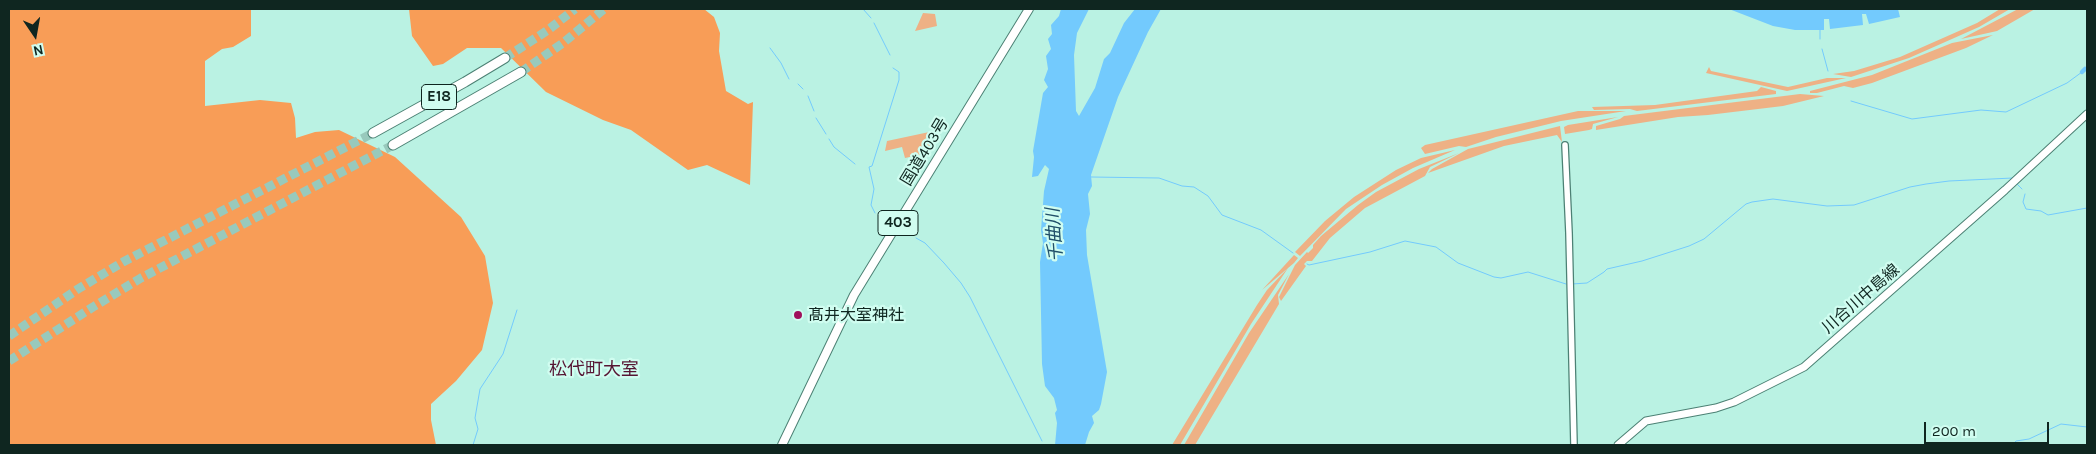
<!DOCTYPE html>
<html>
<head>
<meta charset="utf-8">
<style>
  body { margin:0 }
  #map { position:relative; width:2096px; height:454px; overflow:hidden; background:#baf2e3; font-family:Karla,sans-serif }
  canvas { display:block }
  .frame { position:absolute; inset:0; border:10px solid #0f2620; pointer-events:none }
  .north { position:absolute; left:10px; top:10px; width:50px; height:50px; -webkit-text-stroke:4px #d0fdf0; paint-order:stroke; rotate:168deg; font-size:14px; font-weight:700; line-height:20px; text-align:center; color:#0f2620 }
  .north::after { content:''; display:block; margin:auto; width:18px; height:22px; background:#0f2620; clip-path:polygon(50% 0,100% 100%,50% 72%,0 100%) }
  .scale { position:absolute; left:1924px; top:422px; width:125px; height:22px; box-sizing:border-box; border:2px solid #0f2620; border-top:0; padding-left:6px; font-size:15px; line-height:18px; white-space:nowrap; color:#0f2620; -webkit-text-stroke:4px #d0fdf0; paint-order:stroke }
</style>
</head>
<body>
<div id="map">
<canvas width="2096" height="454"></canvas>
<div class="frame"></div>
<div class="north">N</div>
<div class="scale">200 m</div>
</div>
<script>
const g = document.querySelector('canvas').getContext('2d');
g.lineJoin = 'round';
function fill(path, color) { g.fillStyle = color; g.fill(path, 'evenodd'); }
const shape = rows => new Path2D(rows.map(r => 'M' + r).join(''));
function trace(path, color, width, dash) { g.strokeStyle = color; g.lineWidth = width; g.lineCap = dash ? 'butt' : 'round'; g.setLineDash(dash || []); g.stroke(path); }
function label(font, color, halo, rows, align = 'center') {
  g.font = font + ' Karla,"Noto Sans JP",sans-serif'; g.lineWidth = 4.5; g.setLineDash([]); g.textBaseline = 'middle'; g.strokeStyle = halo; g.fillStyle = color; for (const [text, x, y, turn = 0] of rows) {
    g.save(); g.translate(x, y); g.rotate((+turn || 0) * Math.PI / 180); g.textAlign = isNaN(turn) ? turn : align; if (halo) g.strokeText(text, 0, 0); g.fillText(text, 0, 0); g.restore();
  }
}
fill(shape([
  [2000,9,2010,9,1979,27,1909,58,1851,77,1833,74,1854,71,1900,57,1977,23],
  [2018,9,2035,9,1997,31,1961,39],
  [923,13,935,14,937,26,915,31],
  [1993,35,1966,48,1872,83,1853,88,1844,86,1817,93,1810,93,1810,91,1872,75,1952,43],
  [1709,67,1711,71,1788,87,1827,78,1846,78,1787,91,1706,73],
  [1761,87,1776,91,1776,94,1637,111,1630,109,1594,110,1592,107,1655,105,1757,91],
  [1800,94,1824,96,1783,106,1708,115,1678,117,1596,130,1596,126,1620,119,1624,116],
  [1578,111,1626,111,1561,121,1496,137,1466,147,1459,146,1425,154,1421,148,1425,145],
  [1618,117,1593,124,1592,129,1589,130,1565,134,1564,127,1568,125],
  [1560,126,1562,142,1557,135,1504,146,1428,173,1432,169,1468,149],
  [934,131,937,134,927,153,924,154,905,158,902,147,885,151,887,141],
  [1455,150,1413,168,1382,185,1346,209,1300,256,1295,252,1325,221,1354,197,1396,170,1421,158],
  [1459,153,1430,167,1425,176,1365,208,1330,238,1312,261,1307,261,1304,264,1306,266,1281,301,1279,297,1295,265,1307,252,1308,253,1313,248,1313,245,1321,236,1358,205,1376,192,1419,169],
  [1294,255,1298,258,1294,263,1262,290],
  [1288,268,1251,324,1180,445,1172,445,1257,305,1267,290],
  [1289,274,1278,295,1279,304,1195,445,1184,445,1249,333]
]), '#eeb185');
fill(shape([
  [9,9,251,9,251,36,233,47,222,49,205,61,205,106,260,100,291,103,295,118,296,138,315,132,339,130,395,157,461,217,485,256,493,303,482,350,456,381,431,404,431,420,436,445,9,445],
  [409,9,704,9,714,17,720,33,719,51,726,91,748,104,753,102,750,185,707,165,688,170,631,130,603,120,546,92,501,48,467,48,443,64,433,66,412,36]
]), '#f89d57');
fill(shape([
  [1061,9,1089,9,1077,33,1074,55,1076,111,1079,116,1095,88,1104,59,1110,53,1124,23,1135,9,1161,9,1148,32,1118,97,1091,175,1092,186,1088,194,1090,214,1086,230,1087,255,1107,372,1101,404,1099,410,1092,416,1094,423,1089,432,1085,445,1055,445,1057,423,1055,413,1057,410,1054,398,1045,386,1042,364,1040,262,1043,243,1041,230,1044,191,1049,169,1045,165,1038,176,1032,177,1034,157,1033,151,1043,93,1048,87,1044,80,1048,69,1046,56,1051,49,1048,39,1052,34,1051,25,1059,16],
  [1729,9,1898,9,1900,17,1869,24,1866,14,1862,14,1863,25,1830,29,1829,19,1824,19,1824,30,1795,30,1773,26]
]), '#73cafd');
trace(shape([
  [863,9,871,18],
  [874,23,890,55],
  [1820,30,1820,39],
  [770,48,781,63,789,79],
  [1822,49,1828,71],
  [798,84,803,89],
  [808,96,814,111],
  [1851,101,1912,119,1981,110,2006,112,2067,83,2082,72],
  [816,118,826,134],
  [829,139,834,147,855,164],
  [1091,177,1159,178,1182,186,1194,187,1208,196,1222,215,1261,230,1293,253],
  [2017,184,2022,189],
  [2025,194,2023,202,2026,209,2041,211,2048,215,2087,208],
  [875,213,871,205,874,189,869,167,872,166,899,80,899,72,893,68],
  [916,238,925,243,944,263,961,283,970,297,1042,441],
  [1307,264,1309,265,1370,252,1405,241,1436,247,1458,263,1494,277,1501,278,1528,272,1566,284],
  [1572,284,1587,283,1604,272,1607,269,1642,261,1689,246,1704,239,1746,204,1752,202,1773,199,1827,206,1854,205,1910,187,1926,184,1949,181,2013,178],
  [473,445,478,429,475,418,480,389,503,354,517,310],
  [2012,445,2016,441,2029,439,2061,424,2087,427]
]), '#73cafd', 1);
trace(shape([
  [2082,72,2085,69]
]), '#73cafd', 4.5);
trace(shape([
  [505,58,548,30,575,9],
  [521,72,563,43,604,9],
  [9,336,78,289,123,262,373,133],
  [9,361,93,307,141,278,393,145]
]), '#98c9bc', 9, [9, 4.5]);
const tertiary = shape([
  [1565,145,1569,233,1574,445]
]);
const secondary = shape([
  [1618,445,1646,421,1716,408,1734,402,1804,367,2005,190,2087,114]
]);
const trunk = shape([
  [782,445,854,295,1029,9]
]);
const motorway = shape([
  [373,133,465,82,505,58],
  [393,145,521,72]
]);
trace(tertiary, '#4c8174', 8);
trace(secondary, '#4c8174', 9);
trace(trunk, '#4c8174', 10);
trace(motorway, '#4c8174', 11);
trace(tertiary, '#fff', 5.5);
trace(secondary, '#fff', 7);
trace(trunk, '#fff', 8);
trace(motorway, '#fff', 9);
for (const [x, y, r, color] of [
  [798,315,5,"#9f115c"]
]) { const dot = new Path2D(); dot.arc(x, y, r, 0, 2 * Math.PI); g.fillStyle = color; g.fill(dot); trace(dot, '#d0fdf0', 2); }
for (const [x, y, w] of [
  [439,97,35],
  [898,223,40]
]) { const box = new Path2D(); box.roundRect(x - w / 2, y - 12.5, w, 25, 4); g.fillStyle = '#d0fdf0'; g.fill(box); trace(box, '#0f2620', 1); }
label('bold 15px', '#0f2620', null, [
  ["E18",439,97],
  ["403",898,223]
]);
label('16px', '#0f2620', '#d0fdf0', [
  ["国道403号",925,152,-59],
  ["川合川中島線",1861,299,-41]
]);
label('16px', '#0f2620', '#d0fdf0', [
  ["髙井大室神社",808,315]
], 'left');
label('italic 18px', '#204f69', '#d0fdf0', [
  ["千曲川",1055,235,-94]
]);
label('18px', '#561533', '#d0fdf0', [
  ["松代町大室",594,370]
]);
</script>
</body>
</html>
